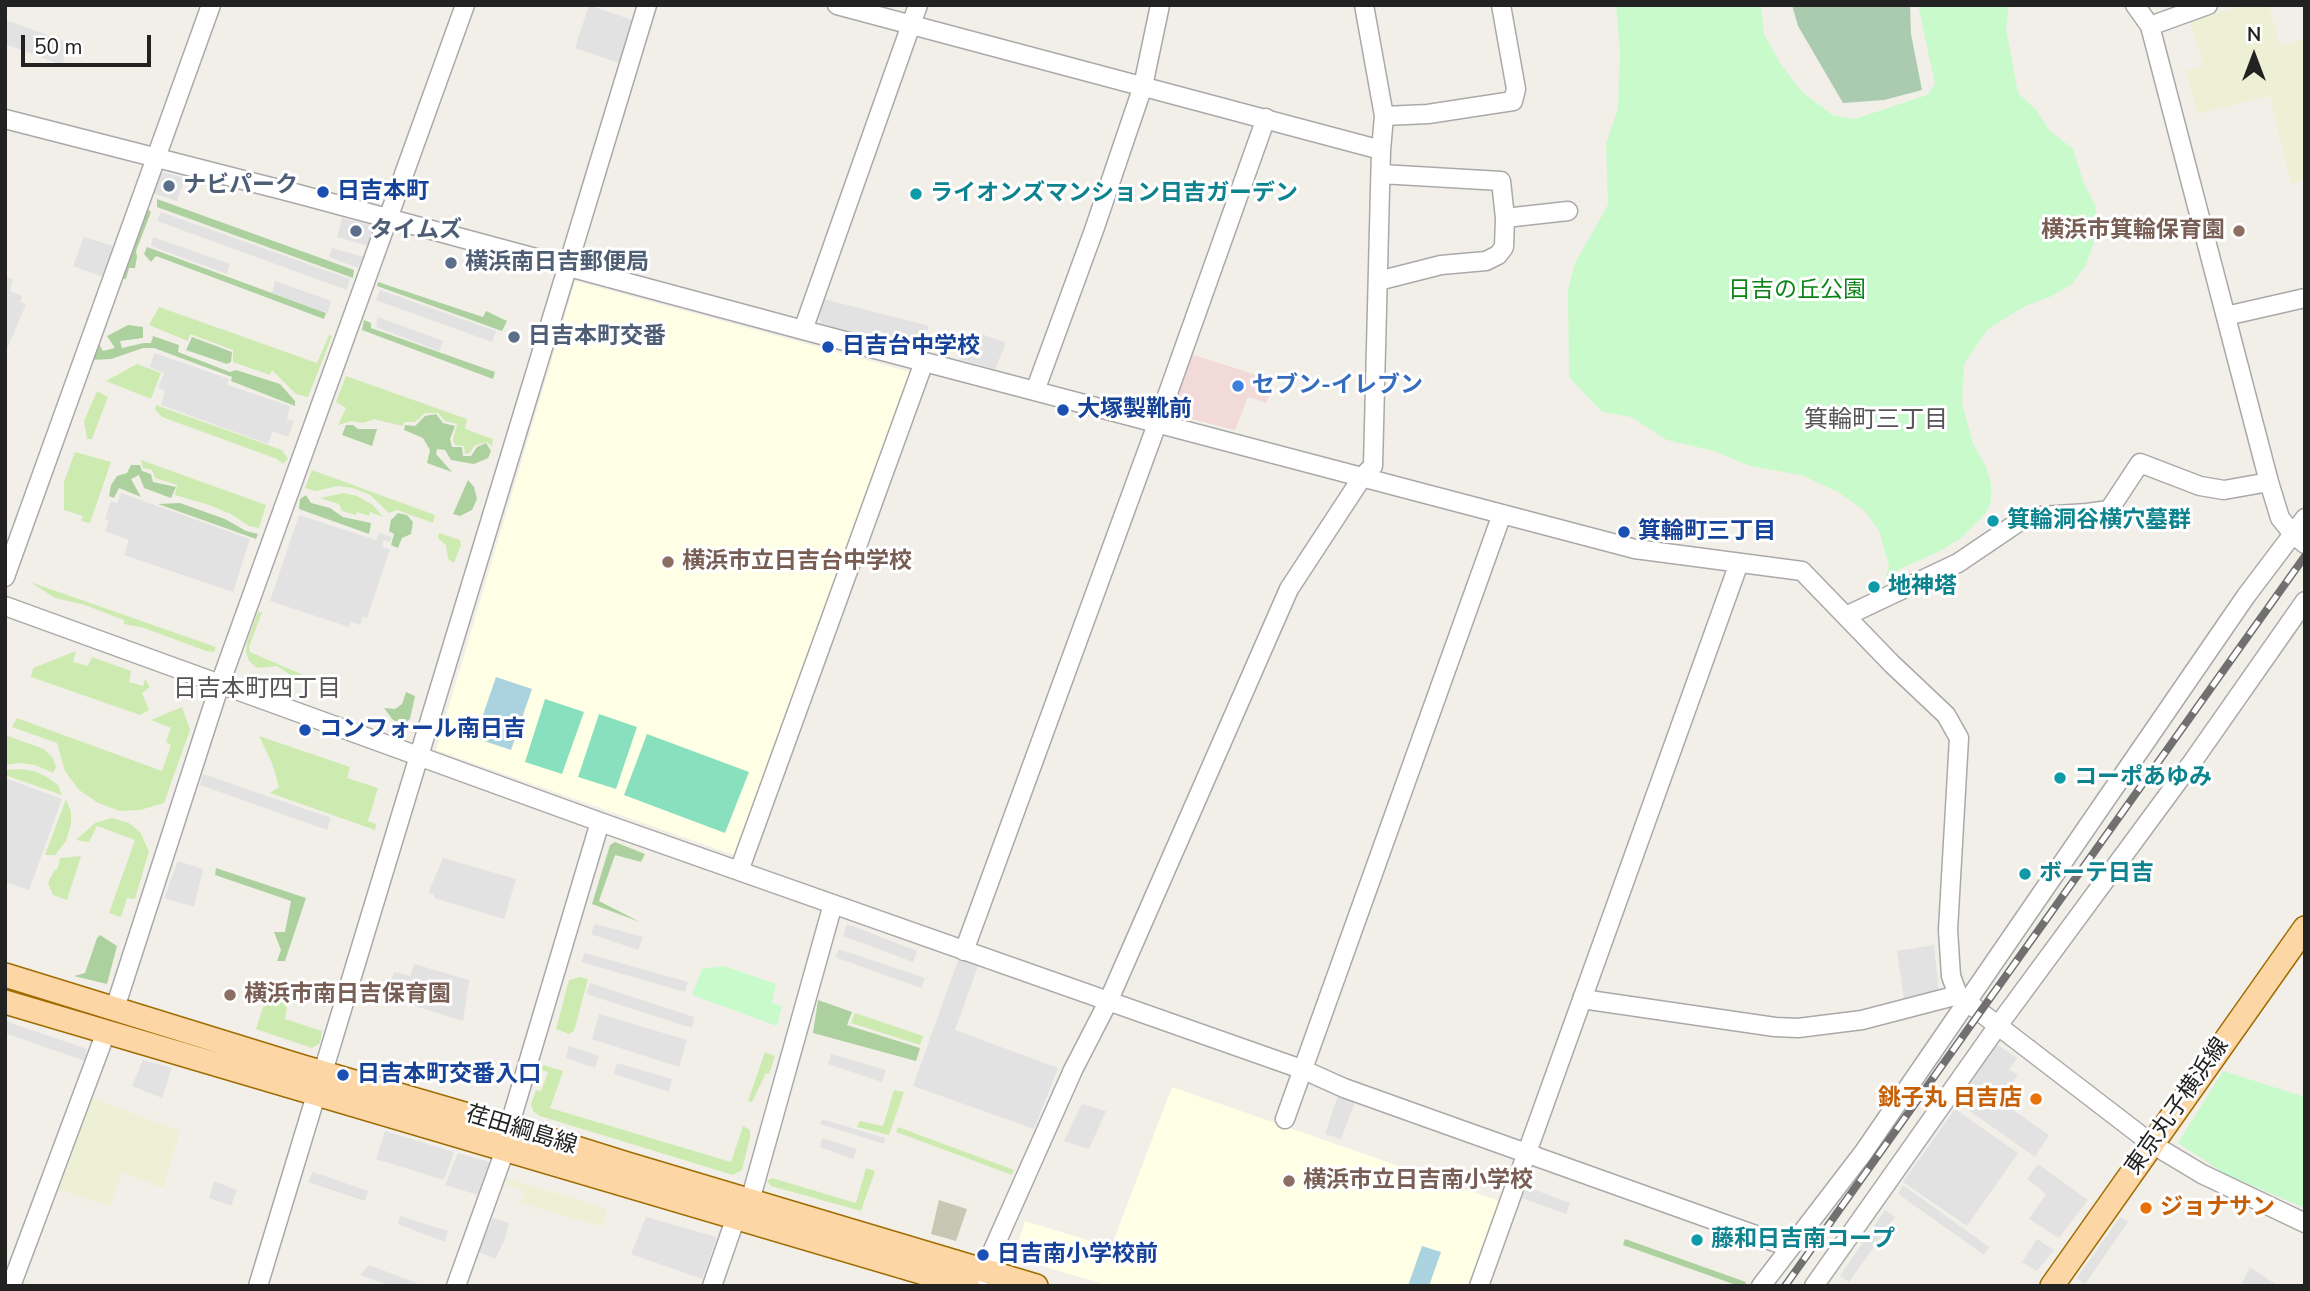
<!DOCTYPE html>
<html>
<head>
<meta charset="utf-8">
<style>
  body { margin:0 }
  #map { position:relative; width:2310px; height:1291px; overflow:hidden; background:#f2efe9; font-family:"Nunito Sans",sans-serif }
  canvas { display:block }
  .frame { position:absolute; inset:0; border:7px solid #222; pointer-events:none }
  .north { position:absolute; left:2219px; top:21px; width:70px; height:70px; -webkit-text-stroke:5px #fff; paint-order:stroke; rotate:0deg; font-size:19px; font-weight:700; line-height:28px; text-align:center; color:#222 }
  .north::after { content:''; display:block; margin:auto; width:24px; height:32px; background:#222; clip-path:polygon(50% 0,100% 100%,50% 72%,0 100%) }
  .scale { position:absolute; left:21px; top:35px; width:130px; height:32px; box-sizing:border-box; border:4px solid #222; border-top:0; padding-left:9px; font-size:21px; line-height:24px; white-space:nowrap; color:#222; -webkit-text-stroke:5px #fff; paint-order:stroke }
</style>
</head>
<body>
<div id="map">
<canvas width="2310" height="1291"></canvas>
<div class="frame"></div>
<div class="north">N</div>
<div class="scale">50 m</div>
</div>
<script>
const g = document.querySelector('canvas').getContext('2d');
g.lineJoin = 'round';
function fill(path, color) { g.fillStyle = color; g.fill(path, 'evenodd'); }
const shape = rows => new Path2D(rows.map(r => 'M' + r).join(''));
function trace(path, color, width, dash) { g.strokeStyle = color; g.lineWidth = width; g.lineCap = dash ? 'butt' : 'round'; g.setLineDash(dash || []); g.stroke(path); }
function label(font, color, halo, rows, align = 'center') {
  g.font = font + ' "Nunito Sans","Noto Sans JP",sans-serif'; g.lineWidth = 6; g.setLineDash([]); g.textBaseline = 'middle'; g.strokeStyle = halo; g.fillStyle = color; for (const [text, x, y, turn = 0] of rows) {
    g.save(); g.translate(x, y); g.rotate((+turn || 0) * Math.PI / 180); g.textAlign = isNaN(turn) ? turn : align; if (halo) g.strokeText(text, 0, 0); g.fillText(text, 0, 0); g.restore();
  }
}
fill(shape([
  [1191,354,1275,381,1266,403,1248,397,1235,430,1168,413]
]), '#f2dad9');
fill(shape([
  [575,281,914,373,737,856,436,750],
  [1172,1087,1502,1202,1469,1286,1109,1286,1013,1257,1025,1221,1111,1247]
]), '#ffffe5');
fill(shape([
  [939,1200,967,1209,956,1241,931,1234]
]), '#c7c7b4');
fill(shape([
  [2242,5,2269,5,2280,46,2305,39,2305,180,2291,184,2270,96,2197,114,2186,71,2203,66,2190,21],
  [92,1098,180,1131,163,1188,122,1173,110,1206,55,1189],
  [506,1178,607,1209,602,1227,521,1203,525,1191,504,1184]
]), '#eef0d5');
fill(shape([
  [159,307,317,363,329,335,332,336,308,397,296,394,272,370,270,375,233,362,233,350,190,334,188,341,149,325],
  [137,364,161,373,151,399,106,381],
  [346,376,467,419,465,429,493,439,492,446,486,442,474,446,470,453,465,454,464,446,455,445,453,440,457,424,445,421,438,413,425,413,415,422,405,422,402,426,374,419,363,423,352,421,338,425,346,408,336,402],
  [97,391,108,397,92,439,87,439,84,421],
  [156,405,282,450,288,459,283,464,277,459,162,417,155,410],
  [75,452,111,462,90,523,81,521,83,516,64,510,64,482],
  [141,460,266,505,259,528,249,526,231,514,209,505,175,495,177,485,155,478,152,470,143,468],
  [312,470,435,515,433,523,397,510,389,513,370,495,353,488,337,486,316,491,305,488],
  [343,493,357,496,373,505,383,517,370,512,369,516,357,512,356,515,342,511,339,504,320,498],
  [439,533,460,540,461,545,454,563,448,559,446,545,438,538],
  [30,582,216,647,214,652,206,651,144,628,124,624,124,620,85,605,55,598],
  [258,612,262,612,249,647,250,652,317,681,292,676,277,666,257,668,249,661,246,652,247,642],
  [76,651,73,662,88,666,92,657,131,671,129,682,143,686,145,679,150,687,142,693,149,710,140,715,31,677,33,668],
  [182,707,190,730,164,803,140,810,120,811,98,803,79,790,65,771,57,743,12,727,17,718,162,771,171,745,166,742,171,728,151,720],
  [5,735,44,749,53,758,56,767,53,773,35,765,19,763,5,765],
  [259,736,350,767,347,778,378,788,368,821,376,824,375,830,270,793,279,787,272,763],
  [20,769,34,771,47,777,58,785,62,795,5,775,5,770],
  [66,799,71,812,71,824,66,841,55,855,45,855],
  [112,818,129,823,140,832,149,851,135,899,127,898,121,917,109,913,135,840,97,826,89,842,76,840,95,823],
  [81,856,67,900,53,895,48,883,54,871,58,868,60,858],
  [580,977,588,979,574,1031,569,1034,556,1029,569,980],
  [272,980,291,985,285,1019,322,1031,320,1043,312,1048,256,1029],
  [855,1013,923,1036,920,1045,851,1023],
  [765,1052,775,1056,769,1074,766,1073,752,1102,748,1101],
  [543,1065,563,1071,550,1108,731,1162,743,1126,750,1130,750,1138,742,1170,733,1175,540,1116,533,1111,531,1104,536,1090,541,1091,548,1072,542,1070],
  [894,1090,904,1092,889,1135,857,1127,860,1121,883,1126],
  [898,1127,1014,1170,1012,1175,896,1132],
  [866,1168,875,1171,861,1211,771,1186,767,1181,772,1178,856,1203]
]), '#cdebb0');
fill(shape([
  [157,199,354,270,353,278,157,207],
  [145,207,151,212,136,251,137,257,135,268,129,268,126,279,120,278],
  [147,247,326,313,324,319,156,256,151,262,144,254],
  [378,282,483,317,486,311,507,321,502,331,377,286],
  [364,320,371,323,371,328,495,372,493,379,362,330],
  [128,325,143,327,143,338,120,341,122,348,144,343,151,343,153,336,179,345,178,352,230,372,236,370,280,384,295,401,295,406,231,381,232,377,154,348,143,348,111,359,91,360,98,342,103,351,115,348,107,336],
  [192,337,232,352,231,362,227,364,186,350],
  [436,414,443,423,455,426,450,439,452,447,462,447,463,456,471,456,477,447,486,443,491,451,488,458,474,464,451,460,445,450,437,449,436,454,452,472,427,463,430,450,423,438,404,430,405,425,415,426,425,416],
  [346,425,353,425,358,429,377,429,372,446,342,435],
  [131,465,140,465,142,471,151,474,153,482,176,487,171,498,144,488,139,475,131,479,141,497,119,488,114,498,109,496,111,485,117,476,127,473],
  [468,480,474,487,477,499,472,510,460,516,453,514],
  [306,495,311,503,330,508,343,517,371,523,369,534,299,509,300,499],
  [180,503,225,519,246,531,258,534,256,539,158,504],
  [398,513,407,515,413,522,411,534,402,538,398,548,391,545,394,534,389,531,391,520],
  [406,692,415,696,410,719,404,724,393,720,384,708,395,709,402,704],
  [615,842,645,854,641,862,615,855,599,901,640,922,592,904,610,845],
  [216,868,306,898,285,961,277,961,281,950,274,932,285,932,291,901,215,875],
  [100,935,117,946,107,984,74,976,85,973,97,938],
  [818,1000,852,1012,847,1025,920,1048,916,1061,813,1033],
  [1625,1239,1746,1282,1745,1286,1739,1286,1623,1245]
]), '#add19e');
fill(shape([
  [1792,5,1910,5,1911,34,1922,90,1884,100,1843,103,1798,26]
]), '#aacbaf');
fill(shape([
  [1616,5,1761,5,1764,34,1780,63,1802,92,1833,115,1855,119,1927,95,1935,84,1918,5,2009,5,2006,29,2018,93,2037,111,2049,130,2073,149,2084,184,2096,207,2094,242,2086,265,2072,284,2052,296,2025,306,1988,329,1964,364,1962,403,1973,444,1986,467,1991,484,1991,501,1986,513,1961,538,1944,549,1902,568,1885,579,1889,566,1879,531,1865,511,1838,492,1801,475,1750,466,1714,451,1667,440,1631,417,1602,412,1569,377,1568,289,1575,263,1608,205,1606,144,1618,108,1620,51],
  [724,966,776,984,772,1003,782,1006,777,1026,692,995,702,969],
  [2223,1071,2305,1097,2305,1208,2227,1175,2178,1143]
]), '#c8facc');
fill(shape([
  [545,699,584,712,562,774,525,762],
  [599,714,637,727,616,789,578,777],
  [647,734,749,772,725,833,624,795]
]), '#88e0be');
fill(shape([
  [589,5,632,20,619,63,575,48],
  [5,20,70,43,62,65,5,44],
  [162,172,185,178,177,201,153,193],
  [161,212,350,279,347,290,157,221],
  [342,218,375,226,369,246,337,237],
  [84,237,113,246,103,277,73,266],
  [153,237,230,264,227,274,151,246],
  [332,248,364,257,358,268,329,257],
  [5,276,13,279,10,291,22,296,20,302,26,304,5,354],
  [275,281,331,301,328,313,272,293],
  [380,290,496,331,492,342,376,300],
  [824,299,929,326,920,350,822,324,817,316],
  [378,317,443,341,439,351,376,327],
  [971,330,1006,343,995,369,959,359],
  [154,353,229,379,227,385,290,406,287,419,294,421,288,437,273,431,268,444,161,405,165,391,158,388,164,373,150,367],
  [121,493,250,539,233,592,124,555,129,540,105,531,109,521,105,519,111,501,117,503],
  [299,515,376,540,379,533,392,537,390,542,383,540,382,547,390,549,367,618,363,616,360,625,351,622,349,627,270,601],
  [203,774,331,818,327,830,200,785],
  [5,778,62,799,29,890,5,882],
  [443,858,516,879,504,919,434,898,434,895,428,893],
  [178,861,203,869,194,907,164,898],
  [595,924,643,937,638,950,591,934],
  [847,924,917,951,913,962,843,936],
  [1934,945,1939,995,1905,1005,1897,951],
  [839,949,925,978,921,988,835,957],
  [585,953,688,982,685,992,581,962],
  [959,958,979,963,955,1030,1058,1068,1034,1129,913,1086],
  [414,964,469,980,463,1021,386,997,394,972,410,976],
  [590,983,694,1017,692,1028,586,994],
  [599,1014,687,1040,679,1067,592,1039],
  [5,1021,87,1049,85,1061,5,1033],
  [1996,1044,2017,1058,2009,1070,2018,1074,2002,1102,2049,1135,2035,1157,1957,1102],
  [569,1046,599,1056,595,1068,566,1058],
  [831,1054,886,1070,882,1082,828,1064],
  [143,1060,172,1068,162,1098,132,1086],
  [617,1063,672,1079,669,1092,614,1074],
  [1338,1095,1355,1101,1341,1139,1325,1134],
  [1082,1104,1106,1111,1089,1149,1064,1141],
  [1955,1109,2018,1153,1967,1226,1903,1182],
  [822,1119,885,1138,884,1144,820,1124],
  [385,1131,454,1152,444,1180,376,1159],
  [822,1138,857,1149,853,1159,820,1147],
  [458,1153,490,1162,478,1195,445,1185],
  [2038,1164,2088,1200,2059,1238,2029,1219,2046,1194,2027,1179],
  [313,1172,368,1191,365,1201,308,1182],
  [214,1181,237,1190,231,1206,209,1198],
  [1903,1185,1989,1247,1984,1255,1898,1194],
  [1527,1187,1570,1203,1566,1214,1522,1198],
  [1885,1210,1895,1217,1849,1282,1840,1276],
  [400,1216,448,1231,445,1242,398,1224],
  [646,1217,717,1237,702,1279,631,1254],
  [2120,1217,2128,1222,2085,1284,2077,1278],
  [493,1218,509,1223,505,1239,495,1259,477,1251],
  [2037,1239,2054,1250,2037,1271,2022,1262],
  [369,1265,424,1286,392,1286,360,1275],
  [2250,1267,2278,1286,2241,1286]
]), '#e2e2e2');
fill(shape([
  [496,677,532,689,511,750,475,738],
  [1422,1246,1441,1252,1429,1286,1408,1286]
]), '#aad3df');
const minor = shape([
  [837,5,1381,150],
  [2135,5,2150,26],
  [2208,5,2150,26,2269,482,2280,518,2293,534,2305,544],
  [1384,116,1428,114,1513,101,1516,89,1501,5],
  [5,119,298,194,803,330,1635,549,1802,571,1892,664,1946,715,1959,738,1948,930,1951,976,1958,995,2152,1144,2202,1174,2305,1223],
  [1505,218,1568,211],
  [1378,281,1441,265,1486,261,1498,255,1504,247,1505,218,1501,181,1381,174],
  [2226,316,2305,298],
  [803,330,918,5],
  [1035,391,1094,230,1143,86,1160,5],
  [5,577,211,5],
  [5,606,600,822,1304,1070,1344,1088,1789,1247],
  [1846,616,1958,563,2026,517,2087,513,2109,510,2140,463,2200,486,2224,490,2269,482],
  [739,871,924,362],
  [964,951,1157,424,1266,118],
  [1582,999,1775,1027,1798,1028,1862,1020,1958,995],
  [115,1008,220,684,465,5],
  [1285,1119,1502,514],
  [509,1127,600,822],
  [750,1201,833,904],
  [980,1279,1073,1070,1108,1002,1289,589,1363,476,1373,466,1381,150,1384,116,1364,5],
  [11,1286,106,1032],
  [258,1286,647,5],
  [456,1286,505,1150],
  [712,1286,736,1217],
  [1479,1286,1739,563],
  [1761,1286,1863,1153,2246,596,2305,518],
  [1814,1286,1997,1027,2193,761,2305,601]
]);
const major = shape([
  [5,975,303,1067,509,1127,627,1164,1036,1286],
  [5,1002,968,1286],
  [2052,1286,2305,928]
]);
trace(minor, '#a9a9a9', 21);
trace(major, '#a06b00', 26);
trace(minor, '#fff', 18);
trace(major, '#fcd6a4', 23);
const rail = shape([
  [1785,1286,2305,556]
]);
trace(rail, '#707070', 8);
trace(rail, '#fff', 5, [16]);
for (const [x, y, r, color] of [
  [169,186,7,"#5c6f8a"],
  [323,192,7,"#1a4fb4"],
  [916,194,7,"#0f9aa8"],
  [356,231,7,"#5c6f8a"],
  [2239,231,7,"#8d6e63"],
  [451,263,7,"#5c6f8a"],
  [514,337,7,"#5c6f8a"],
  [828,347,7,"#1a4fb4"],
  [1238,386,7,"#3f7fe0"],
  [1063,410,7,"#1a4fb4"],
  [1993,521,7,"#0f9aa8"],
  [1624,532,7,"#1a4fb4"],
  [668,562,7,"#8d6e63"],
  [1874,587,7,"#0f9aa8"],
  [305,730,7,"#1a4fb4"],
  [2060,778,7,"#0f9aa8"],
  [2025,874,7,"#0f9aa8"],
  [230,995,7,"#8d6e63"],
  [343,1075,7,"#1a4fb4"],
  [2036,1099,7,"#e8710a"],
  [1289,1181,7,"#8d6e63"],
  [2146,1208,7,"#e8710a"],
  [1697,1240,7,"#0f9aa8"],
  [983,1255,7,"#1a4fb4"]
]) { const dot = new Path2D(); dot.arc(x, y, r, 0, 2 * Math.PI); g.fillStyle = color; g.fill(dot); trace(dot, '#fff', 2.5); }
label('bold 23px', '#4e5e75', '#fff', [
  ["ナビパーク",183,186],
  ["タイムズ",370,231],
  ["横浜南日吉郵便局",465,263],
  ["日吉本町交番",528,337]
], 'left');
label('bold 23px', '#164399', '#fff', [
  ["日吉本町",337,192],
  ["日吉台中学校",842,347],
  ["大塚製靴前",1077,410],
  ["箕輪町三丁目",1638,532],
  ["コンフォール南日吉",319,730],
  ["日吉本町交番入口",357,1075],
  ["日吉南小学校前",997,1255]
], 'left');
label('bold 23px', '#0d838f', '#fff', [
  ["ライオンズマンション日吉ガーデン",930,194],
  ["箕輪洞谷横穴墓群",2007,521],
  ["地神塔",1888,587],
  ["コーポあゆみ",2074,778],
  ["ボーテ日吉",2039,874],
  ["藤和日吉南コープ",1711,1240]
], 'left');
label('bold 23px', '#785e54', '#fff', [
  ["横浜市箕輪保育園",2225,231,"right"],
  ["横浜市立日吉台中学校",682,562],
  ["横浜市南日吉保育園",244,995],
  ["横浜市立日吉南小学校",1303,1181]
], 'left');
label('23px', '#0c8416', '#fff', [
  ["日吉の丘公園",1797,291]
]);
label('bold 23px', '#366cbe', '#fff', [
  ["セブン-イレブン",1252,386]
], 'left');
label('bold 23px', '#c56008', '#fff', [
  ["銚子丸 日吉店",2022,1099],
  ["ジョナサン",2160,1208,"left"]
], 'right');
label('23px', '#222', '#fff', [
  ["東京丸子横浜線",2178,1107,-55],
  ["荏田綱島線",521,1131,17]
]);
label('24px', '#555', '#fff', [
  ["箕輪町三丁目",1876,421],
  ["日吉本町四丁目",257,690]
]);
</script>
</body>
</html>
